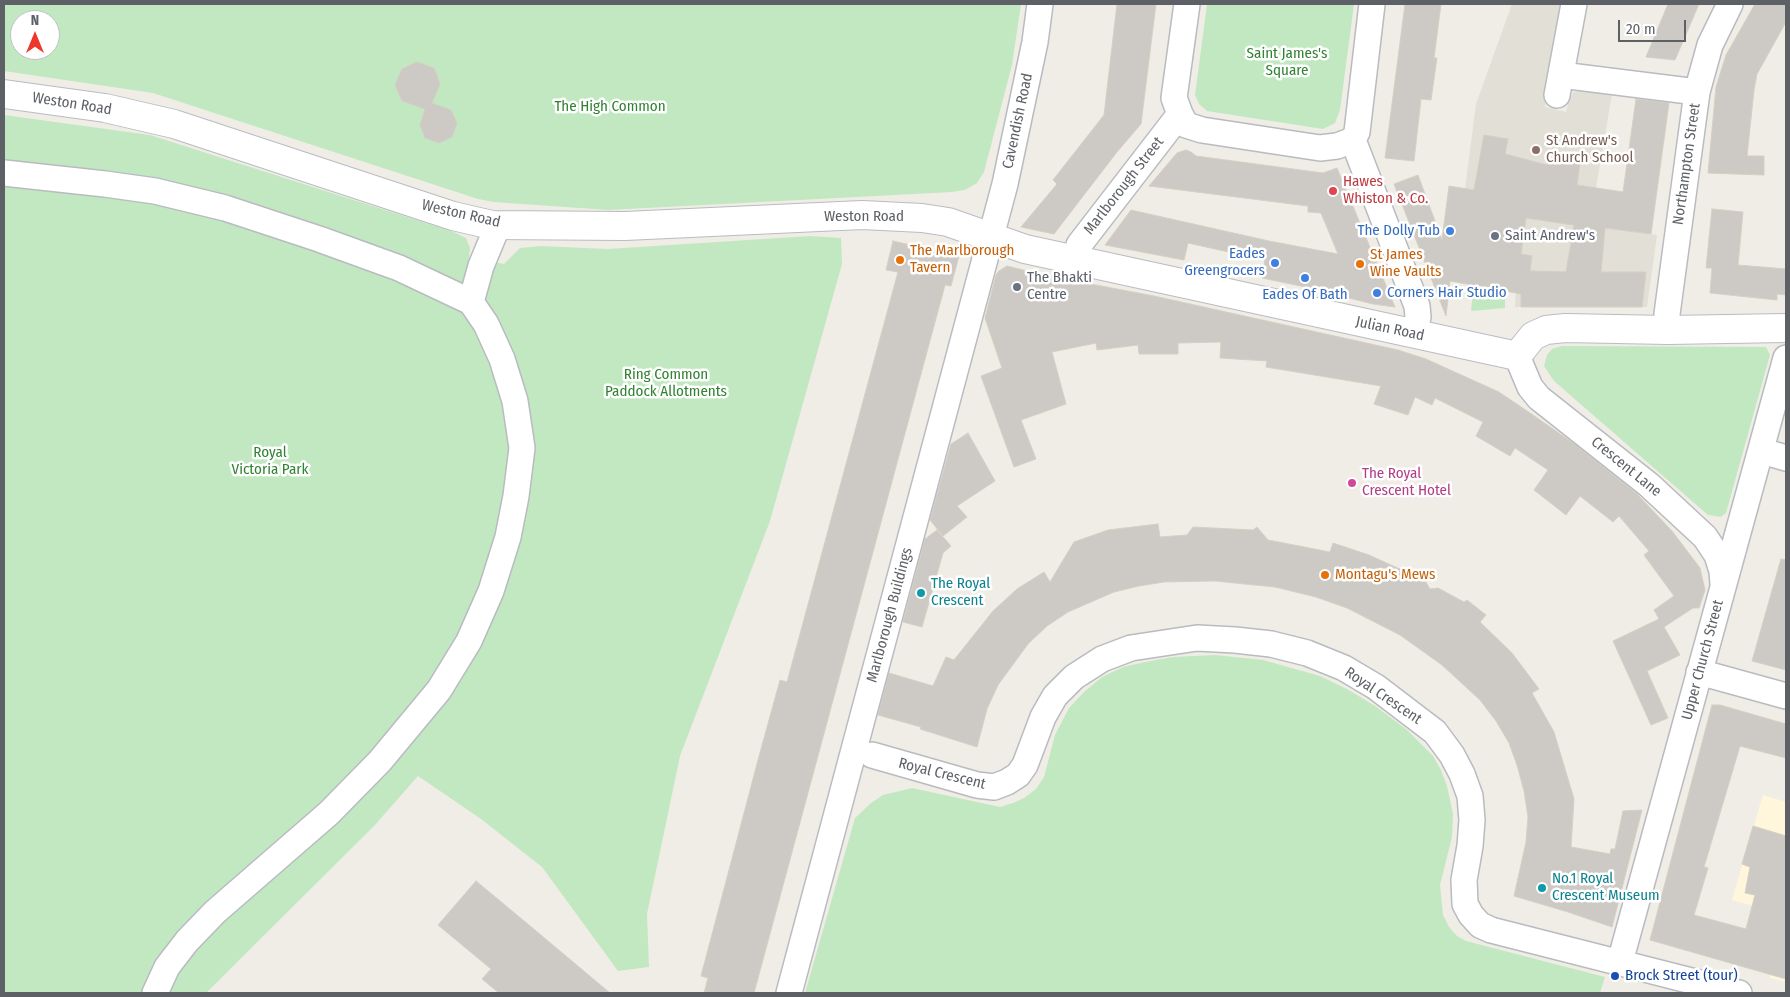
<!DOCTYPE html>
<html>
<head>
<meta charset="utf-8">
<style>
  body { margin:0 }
  #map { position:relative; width:1790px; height:997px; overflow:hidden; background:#f0ede6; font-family:"Fira Sans Condensed",sans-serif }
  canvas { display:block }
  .frame { position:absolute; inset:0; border:5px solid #5d6166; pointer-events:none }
  .north { position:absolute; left:10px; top:10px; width:50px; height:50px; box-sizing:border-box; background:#fff; border:1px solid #bec0c2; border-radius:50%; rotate:0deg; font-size:14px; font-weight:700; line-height:20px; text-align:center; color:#5d6166 }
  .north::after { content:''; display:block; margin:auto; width:18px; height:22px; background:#ef382c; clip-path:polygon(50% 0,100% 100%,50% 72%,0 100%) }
  .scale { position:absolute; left:1618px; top:20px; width:68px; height:22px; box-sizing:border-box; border:2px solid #5d6166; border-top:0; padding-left:6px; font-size:15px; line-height:18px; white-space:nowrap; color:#5d6166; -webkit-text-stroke:4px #fff; paint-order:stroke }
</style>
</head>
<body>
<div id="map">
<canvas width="1790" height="997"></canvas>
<div class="frame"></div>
<div class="north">N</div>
<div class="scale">20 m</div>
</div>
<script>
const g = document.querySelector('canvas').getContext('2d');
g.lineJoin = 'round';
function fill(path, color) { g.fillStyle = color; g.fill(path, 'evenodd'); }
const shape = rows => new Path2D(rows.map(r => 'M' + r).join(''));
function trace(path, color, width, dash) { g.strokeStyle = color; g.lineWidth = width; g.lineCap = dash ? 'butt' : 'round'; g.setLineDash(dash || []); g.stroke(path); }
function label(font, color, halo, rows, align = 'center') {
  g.font = font + ' "Fira Sans Condensed",sans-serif'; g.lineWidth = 5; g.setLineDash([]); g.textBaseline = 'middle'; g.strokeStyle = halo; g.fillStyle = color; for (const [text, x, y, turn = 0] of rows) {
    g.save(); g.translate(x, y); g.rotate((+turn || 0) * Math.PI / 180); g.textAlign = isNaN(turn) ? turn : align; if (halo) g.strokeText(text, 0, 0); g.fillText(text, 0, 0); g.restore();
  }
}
fill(shape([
  [1763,795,1786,802,1786,982,1770,978,1784,914,1732,900]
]), '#fff6dc');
fill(shape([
  [1512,4,1562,4,1549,75,1545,107,1566,112,1569,100,1574,92,1584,90,1612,94,1596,188,1597,227,1657,235,1647,307,1515,307,1517,277,1518,197,1465,189,1476,104]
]), '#e2dfd6');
fill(shape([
  [4,4,1021,4,1012,65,984,172,977,183,965,190,952,192,608,210,494,202,478,199,153,93,4,71],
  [20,20,50,20,50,50,20,50],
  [1207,4,1354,4,1340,110,1335,123,1323,129,1207,111,1199,104,1195,95],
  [4,115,150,135,454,232,466,238,470,248,469,257,504,264,520,248,541,246,608,249,810,236,841,238,842,264,770,521,680,756,647,914,649,967,618,971,542,867,481,819,418,776,375,825,206,993,4,993],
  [1473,293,1505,298,1505,308,1471,311],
  [1562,346,1766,347,1770,355,1726,513,1721,517,1708,515,1554,381,1544,366,1547,355,1552,349],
  [1215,655,1263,660,1320,676,1347,689,1375,706,1406,729,1433,756,1441,770,1447,786,1453,814,1452,837,1440,885,1443,915,1449,927,1457,936,1466,941,1605,977,1600,993,805,993,855,818,871,803,883,795,912,788,1000,807,1013,803,1024,798,1036,789,1044,777,1055,735,1069,708,1084,692,1102,677,1123,667,1145,662,1173,657]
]), '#c2e8c1');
const building = shape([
  [1117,4,1156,4,1141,124,1117,152,1054,234,1021,227,1057,184,1053,180,1104,115,1117,4],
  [1405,4,1441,4,1434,58,1437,58,1431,100,1421,99,1414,161,1385,158,1405,4],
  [1668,4,1699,4,1675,60,1646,57,1668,4],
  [1755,4,1786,4,1786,22,1757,74,1754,90,1747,156,1764,156,1764,175,1708,173,1716,87,1726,55,1755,4],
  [417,62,434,68,440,84,432,103,451,110,457,123,452,137,439,143,425,138,420,125,425,109,402,101,395,85,402,69,417,62],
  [1636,99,1669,103,1651,234,1605,228,1601,272,1646,272,1642,307,1521,307,1521,294,1450,281,1446,316,1394,184,1418,175,1442,240,1449,186,1474,190,1484,135,1508,139,1505,154,1547,165,1549,158,1580,163,1577,185,1623,192,1636,99],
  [1526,218,1574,225,1566,272,1530,271,1532,256,1521,254,1526,218],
  [1186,150,1191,152,1196,156,1323,173,1337,168,1395,307,1373,304,1325,292,1325,291,1262,278,1265,260,1188,243,1184,260,1105,245,1131,210,1269,241,1338,254,1321,213,1308,212,1308,206,1149,186,1177,153,1186,150],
  [1712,209,1743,212,1738,265,1786,269,1786,295,1777,294,1777,300,1710,293,1712,268,1706,268,1712,209],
  [893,241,959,256,951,286,945,285,754,993,704,993,708,978,701,976,758,760,780,680,787,682,898,272,886,270,893,241],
  [1007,266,1043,275,1154,296,1398,350,1426,359,1499,392,1533,415,1573,443,1637,494,1672,531,1700,568,1705,590,1699,608,1693,608,1664,627,1680,655,1647,671,1668,718,1651,725,1613,641,1659,619,1654,610,1674,596,1644,555,1649,551,1619,516,1613,522,1580,496,1566,515,1534,490,1548,470,1515,448,1510,456,1476,436,1483,422,1435,398,1432,405,1415,397,1408,415,1374,404,1381,386,1266,367,1267,361,1220,358,1221,342,1178,343,1178,354,1139,354,1138,345,1097,350,1096,343,1052,352,1066,404,1021,420,1036,459,1014,467,981,376,1002,368,985,318,996,275,999,271,1007,266],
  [968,433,995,481,957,506,967,517,943,536,930,520,951,444,968,433],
  [1158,524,1160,537,1187,535,1193,527,1253,530,1257,527,1268,540,1330,552,1333,543,1369,555,1413,575,1415,575,1424,579,1430,589,1438,588,1464,602,1467,600,1486,615,1480,622,1512,653,1539,689,1532,693,1554,732,1574,799,1571,847,1610,854,1611,849,1615,849,1623,811,1642,810,1612,927,1568,912,1514,896,1526,842,1528,817,1524,791,1517,765,1509,743,1496,721,1480,700,1442,665,1400,635,1347,608,1316,597,1275,587,1215,581,1164,582,1139,586,1114,592,1068,612,1047,626,1028,644,998,685,987,709,977,747,920,729,921,727,878,715,889,673,933,686,946,657,954,660,993,611,1017,589,1044,572,1050,582,1074,542,1108,530,1158,524],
  [937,530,951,546,943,553,922,627,903,622,925,539,937,530],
  [1781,559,1786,560,1786,670,1752,661,1781,559],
  [1712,705,1720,705,1786,724,1786,758,1740,746,1704,867,1708,868,1694,915,1746,929,1755,895,1745,893,1750,867,1742,864,1753,826,1786,836,1786,979,1650,940,1712,705],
  [476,881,529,925,610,993,499,993,482,979,491,969,438,925,476,881]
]);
fill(building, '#cdcac5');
trace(building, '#d5cfc3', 1);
const street = shape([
  [1187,4,1174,98,1180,114,1186,125,1202,130,1320,148,1337,146,1353,140,1357,132,1372,4],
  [1561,75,1697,92],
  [1557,95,1574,4],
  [1353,140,1417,306,1418,317,1414,334],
  [4,173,105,184,155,191,225,208,319,239,399,268,471,302,486,324,502,359,515,401,522,448,516,496,508,537,491,591,469,641,439,690,380,761,329,813,215,912,187,941,167,967,155,993],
  [1075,260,1079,245,1180,114],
  [471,302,481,266,498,225],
  [1668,330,1667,314,1697,92,1710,45,1730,4],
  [1517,356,1530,387,1539,398,1649,485,1705,537,1717,555,1722,571,1723,584],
  [1762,451,1786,458],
  [1699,672,1786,696],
  [872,755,977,785,994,787,1007,782,1018,775,1025,765,1043,717,1055,696,1074,677,1102,659,1131,648,1197,638,1235,640,1271,644,1307,653,1344,668,1376,687,1435,732,1452,755,1462,774,1470,796,1472,820,1470,846,1464,880,1465,904,1471,915,1480,925,1491,930,1739,993],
  [1620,962,1786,358],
  [789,993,1005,184,1035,42,1040,4]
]);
const secondary = shape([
  [4,94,105,108,174,124,453,216,492,225,625,226,862,215,922,218,948,222,1025,249,1517,356,1533,336,1546,330,1565,328,1668,330,1786,328]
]);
trace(street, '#b8bbc0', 28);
trace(secondary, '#b9bcc2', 30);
trace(street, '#fff', 25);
trace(secondary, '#fff', 28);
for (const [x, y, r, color] of [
  [1536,150,5,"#8d6e63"],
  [1333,191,5,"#e0444e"],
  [1450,231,5,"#3f7fe0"],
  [1495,236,5,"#6b7280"],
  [900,260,5,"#e8710a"],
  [1275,263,5,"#3f7fe0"],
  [1360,264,5,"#e8710a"],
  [1305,278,5,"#3f7fe0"],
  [1017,287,5,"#6b7280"],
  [1377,293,5,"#3f7fe0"],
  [1352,483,5,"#d1479c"],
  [1325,575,5,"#e8710a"],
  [921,593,5,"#0f9aa8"],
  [1542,888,5,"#0f9aa8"],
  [1615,976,5,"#1a4fb4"]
]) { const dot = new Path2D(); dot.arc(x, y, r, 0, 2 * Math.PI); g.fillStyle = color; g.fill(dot); trace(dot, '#fff', 2); }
label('15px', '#318233', '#fff', [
  ["Saint James's",1287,54],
  ["Square",1287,71],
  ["The High Common",610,107],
  ["Ring Common",666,375],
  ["Paddock Allotments",666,392],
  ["Royal",270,453],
  ["Victoria Park",270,470]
]);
label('15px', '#5d6166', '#fff', [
  ["Weston Road",72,104,9],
  ["Cavendish Road",1018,121,-78],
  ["Northampton Street",1687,164,-82],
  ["Marlborough Street",1124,186,-52],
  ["Weston Road",461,214,13],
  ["Weston Road",864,217],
  ["Julian Road",1390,329,12],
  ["Crescent Lane",1626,467,39],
  ["Marlborough Buildings",890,615,-75],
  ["Upper Church Street",1703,660,-75],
  ["Royal Crescent",1383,696,34],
  ["Royal Crescent",942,774,14]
]);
label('15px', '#785e54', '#fff', [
  ["St Andrew's",1546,141],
  ["Church School",1546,158]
], 'left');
label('15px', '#be3a42', '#fff', [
  ["Hawes",1343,182],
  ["Whiston & Co.",1343,199]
], 'left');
label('15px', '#366cbe', '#fff', [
  ["The Dolly Tub",1440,231],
  ["Eades",1265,254],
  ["Greengrocers",1265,271],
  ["Corners Hair Studio",1387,293,"left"],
  ["Eades Of Bath",1305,295,"center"]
], 'right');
label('15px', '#5b616d', '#fff', [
  ["Saint Andrew's",1505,236],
  ["The Bhakti",1027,278],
  ["Centre",1027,295]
], 'left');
label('15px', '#c56008', '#fff', [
  ["The Marlborough",910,251],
  ["Tavern",910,268],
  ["St James",1370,255],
  ["Wine Vaults",1370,272],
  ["Montagu's Mews",1335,575]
], 'left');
label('15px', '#b23c85', '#fff', [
  ["The Royal",1362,474],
  ["Crescent Hotel",1362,491]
], 'left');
label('15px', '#0d838f', '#fff', [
  ["The Royal",931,584],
  ["Crescent",931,601],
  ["No.1 Royal",1552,879],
  ["Crescent Museum",1552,896]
], 'left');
label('15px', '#164399', '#fff', [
  ["Brock Street (tour)",1625,976]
], 'left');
</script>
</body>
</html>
